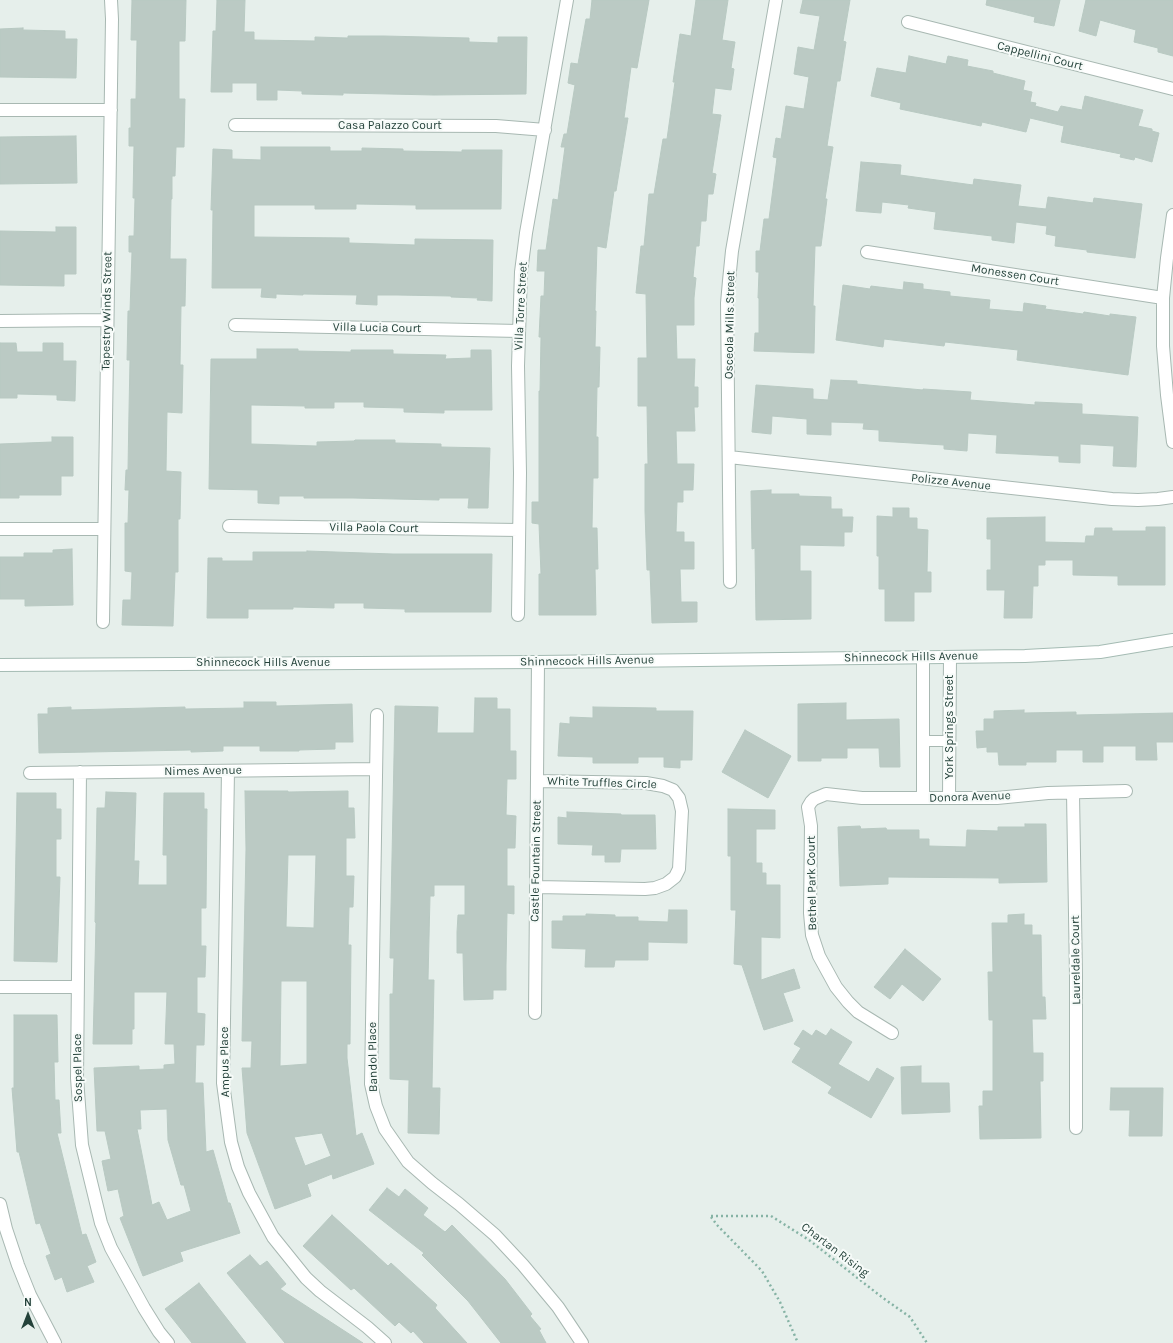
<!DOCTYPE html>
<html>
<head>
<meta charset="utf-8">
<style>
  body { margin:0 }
  #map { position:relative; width:1173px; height:1343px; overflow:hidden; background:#e6efeb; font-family:Karla,sans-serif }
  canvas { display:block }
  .north { position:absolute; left:8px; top:1295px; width:40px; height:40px; -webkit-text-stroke:3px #f7fbf9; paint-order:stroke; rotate:0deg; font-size:11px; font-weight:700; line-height:16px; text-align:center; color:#24423a }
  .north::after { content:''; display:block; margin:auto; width:14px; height:18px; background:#24423a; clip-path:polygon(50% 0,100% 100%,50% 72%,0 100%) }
</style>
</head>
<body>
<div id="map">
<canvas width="1173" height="1343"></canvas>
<div class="north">N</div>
</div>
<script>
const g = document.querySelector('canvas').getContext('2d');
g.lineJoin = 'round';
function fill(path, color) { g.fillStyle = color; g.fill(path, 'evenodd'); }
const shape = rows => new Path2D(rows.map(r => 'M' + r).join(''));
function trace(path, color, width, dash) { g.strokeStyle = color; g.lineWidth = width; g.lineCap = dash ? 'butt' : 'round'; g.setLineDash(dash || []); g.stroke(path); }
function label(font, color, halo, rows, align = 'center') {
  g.font = font + ' Karla,sans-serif'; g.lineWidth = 4; g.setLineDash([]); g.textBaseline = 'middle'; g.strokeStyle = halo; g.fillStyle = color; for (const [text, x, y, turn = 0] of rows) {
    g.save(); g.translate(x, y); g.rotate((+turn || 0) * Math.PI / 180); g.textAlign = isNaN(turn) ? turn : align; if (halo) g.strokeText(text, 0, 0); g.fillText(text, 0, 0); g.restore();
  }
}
const building = shape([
  [132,0,186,0,185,41,179,41,179,99,185,99,184,147,176,147,175,176,172,176,172,199,171,199,170,259,186,259,185,306,181,306,180,365,183,365,182,413,167,412,166,471,181,472,180,519,178,519,178,572,175,572,173,626,122,625,123,600,131,600,132,572,125,571,125,523,128,523,129,490,125,490,126,470,128,470,129,411,130,360,127,360,128,311,130,311,132,252,129,252,129,236,134,236,135,198,133,198,134,146,129,146,129,128,131,128,131,99,136,99,137,40,131,40,132,0],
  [217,0,245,0,244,32,254,32,254,40,315,41,315,37,348,38,348,36,384,36,469,38,469,42,498,43,498,37,527,37,526,94,434,95,343,93,343,95,302,94,302,91,277,90,277,100,257,100,257,83,232,83,232,92,211,92,213,31,216,31,217,0],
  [592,0,649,0,637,68,631,67,624,118,628,118,616,191,614,191,606,248,597,246,595,311,596,311,595,347,600,347,599,387,597,387,596,437,598,437,598,478,593,478,592,528,597,528,598,569,595,569,596,615,539,615,539,574,541,574,539,524,532,523,532,502,539,502,539,391,540,391,541,337,539,337,541,296,544,296,545,271,537,271,538,250,546,250,553,199,558,200,565,147,561,147,564,134,567,134,575,85,568,83,571,63,578,64,586,19,590,19,592,0],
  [696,0,728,0,722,40,735,42,731,68,734,69,731,90,715,88,712,114,721,115,712,173,716,174,713,194,708,194,706,221,701,221,699,246,696,246,693,277,696,278,694,298,694,325,676,325,677,359,695,359,694,387,698,387,698,407,694,407,695,431,676,431,677,464,694,464,693,490,683,490,683,502,677,502,676,532,684,532,684,542,694,542,694,569,680,569,681,602,697,602,697,622,652,623,650,570,647,570,645,511,645,464,648,464,647,406,638,406,638,358,647,358,646,294,636,293,641,246,644,246,649,194,654,194,663,139,667,139,675,82,673,82,680,34,691,36,696,0],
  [803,0,850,0,843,41,846,42,840,81,837,81,827,146,833,147,825,199,827,199,821,246,815,246,813,306,815,306,814,353,754,351,755,333,759,333,759,298,758,298,759,272,756,272,756,251,760,251,764,219,769,219,777,158,773,157,776,138,781,139,786,106,804,109,809,77,794,74,798,47,814,50,820,16,800,13,803,0],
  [987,0,1060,0,1054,26,1034,22,1035,17,986,5,987,0],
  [1086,0,1173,0,1173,56,1158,52,1158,48,1134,42,1136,30,1100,20,1096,36,1079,31,1086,0],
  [23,28,23,30,65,31,65,39,77,39,76,78,0,77,0,29,23,28],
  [909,56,946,64,948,56,968,60,967,66,993,71,993,73,1025,81,1023,90,1032,92,1030,102,1036,103,1035,106,1058,112,1061,106,1082,110,1085,96,1143,110,1138,126,1152,129,1152,131,1159,133,1152,162,1135,157,1134,160,1120,157,1121,154,1061,142,1064,126,1030,118,1026,132,982,122,981,126,900,109,901,103,871,96,877,68,906,73,909,56],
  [76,136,77,183,0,184,0,137,76,136],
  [261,147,330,147,330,151,362,151,362,148,403,149,403,151,462,152,462,150,502,150,501,209,416,209,416,205,356,204,356,209,315,209,315,205,254,205,254,237,349,238,349,243,415,245,415,239,493,240,492,301,477,300,478,298,451,297,451,296,397,295,377,295,377,305,356,304,357,295,303,294,303,295,276,294,276,298,261,297,262,288,212,288,213,210,211,210,213,149,232,150,232,159,261,160,261,147],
  [861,162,901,165,900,175,973,185,974,179,1021,185,1018,206,1046,209,1048,197,1093,203,1094,198,1142,204,1135,258,1087,252,1087,250,1055,246,1056,236,1046,234,1047,226,1016,222,1014,243,992,240,992,236,934,229,936,212,908,208,909,205,882,202,881,213,856,211,861,162],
  [56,227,76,227,76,274,64,274,64,286,0,285,0,231,56,232,56,227],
  [904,282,923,284,923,289,950,292,950,296,990,300,989,309,1023,312,1024,303,1046,306,1045,309,1083,314,1084,312,1110,316,1110,314,1136,317,1128,375,1017,360,1018,350,945,342,944,346,884,339,883,347,836,340,843,285,870,289,871,286,903,290,904,282],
  [0,343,16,343,17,352,43,352,43,343,63,343,63,361,76,361,75,401,57,400,57,395,17,394,17,398,0,398,0,343],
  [257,349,298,349,298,351,351,352,351,350,393,350,393,354,446,355,445,359,471,358,471,350,491,350,492,410,444,410,444,413,404,412,404,408,364,407,364,402,334,402,334,408,305,408,305,406,251,405,251,444,317,446,317,442,354,441,355,440,395,440,395,443,441,444,441,447,490,448,488,508,468,508,469,498,439,498,439,500,353,498,304,498,304,496,279,496,279,504,258,503,258,490,209,489,211,359,257,359,257,349],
  [831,380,857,381,857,384,923,390,923,389,971,392,970,400,1035,405,1035,402,1082,404,1082,414,1138,417,1136,467,1113,466,1114,446,1080,444,1080,463,1059,462,1059,456,996,453,997,435,968,433,967,451,944,449,944,445,879,441,879,430,863,429,864,423,831,422,831,435,807,434,807,419,772,416,771,434,752,432,756,385,813,389,813,399,828,400,831,380],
  [52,437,73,437,73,476,61,476,61,495,19,495,19,498,0,498,0,444,52,442,52,437],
  [771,490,771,494,799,494,799,496,831,497,831,509,842,509,842,517,853,517,852,532,844,532,844,546,800,545,800,571,811,571,811,619,756,620,755,548,752,549,751,491,771,490],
  [893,508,909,508,909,518,917,518,917,529,928,530,927,572,931,572,931,592,914,592,914,621,885,621,885,589,879,589,879,556,877,556,877,516,893,517,893,508],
  [1045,517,1045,542,1085,543,1086,536,1094,536,1095,528,1112,528,1112,531,1146,531,1146,527,1165,527,1165,585,1118,585,1118,576,1073,575,1073,560,1045,560,1045,565,1038,565,1038,586,1033,586,1032,618,1004,618,1005,590,987,590,987,570,991,570,991,539,987,539,987,518,1045,517],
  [72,549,73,605,25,606,25,599,0,599,0,557,24,557,24,553,53,553,53,550,72,549],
  [307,551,393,554,492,554,491,612,405,612,405,609,364,608,364,603,334,603,334,608,293,607,293,609,248,609,248,618,207,618,208,558,222,558,222,561,253,561,253,552,307,552,307,551],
  [475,698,497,698,497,709,510,709,510,751,516,751,516,779,507,779,506,815,516,816,515,848,507,848,507,886,514,886,514,914,507,913,506,966,506,990,493,990,493,999,464,1000,463,953,457,953,457,932,458,915,465,915,465,885,434,885,434,896,430,896,428,980,434,980,432,1088,440,1088,439,1134,408,1133,409,1080,390,1079,390,994,393,994,394,958,390,958,395,706,438,707,437,733,474,733,475,698],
  [244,702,276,702,276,706,352,704,353,742,335,742,335,749,299,750,299,751,260,751,260,746,223,746,223,751,191,752,191,750,39,753,38,714,48,714,48,708,71,707,71,710,185,707,185,709,244,708,244,702],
  [846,703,846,720,899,719,900,767,880,767,879,748,847,748,847,758,821,758,821,761,798,761,798,704,846,703],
  [593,707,656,708,656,711,693,711,692,760,680,760,680,768,664,767,664,757,638,757,638,763,593,763,593,757,558,756,560,723,570,724,570,717,593,718,593,707],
  [1024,710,1024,713,1076,712,1076,715,1173,713,1173,742,1156,742,1157,760,1136,760,1136,746,1103,746,1103,762,1083,762,1083,750,1056,750,1056,762,1026,762,1026,765,999,765,998,752,987,752,987,747,977,748,976,731,984,731,984,719,994,719,994,711,1024,710],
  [745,730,791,756,768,798,722,772,745,730],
  [245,791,288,791,288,792,348,791,348,808,354,808,355,838,346,838,346,876,354,876,353,907,349,907,348,945,351,945,350,1044,347,1044,347,1058,356,1136,362,1133,374,1164,333,1179,332,1174,307,1184,311,1196,275,1209,247,1133,242,1068,251,1068,252,1041,242,1041,246,849,245,791],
  [288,855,316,855,314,928,286,927,288,855],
  [281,981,307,981,307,1064,280,1066,281,981],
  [322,1133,331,1156,305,1166,294,1137,322,1133],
  [106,792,136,793,134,861,139,861,138,885,167,885,167,855,163,855,164,793,204,793,204,809,207,809,206,908,201,908,201,946,206,946,205,977,197,977,197,1013,205,1014,204,1045,196,1045,195,1083,203,1083,206,1152,213,1150,228,1203,230,1203,240,1233,180,1252,183,1261,143,1276,120,1218,124,1216,118,1189,108,1191,102,1161,111,1159,105,1131,97,1131,94,1068,139,1066,139,1070,164,1069,164,1065,175,1064,174,1044,165,1044,167,992,134,992,134,1029,132,1029,132,1044,93,1044,96,923,95,922,97,808,105,808,106,792],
  [167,1109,168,1140,181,1185,184,1185,191,1211,167,1220,159,1202,152,1205,137,1129,141,1129,140,1110,167,1109],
  [17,793,56,793,56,809,61,809,61,839,56,839,56,877,60,877,57,962,14,961,17,793],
  [728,809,775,810,775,829,756,829,756,863,762,863,762,873,766,873,766,885,780,885,780,938,761,937,761,980,794,969,800,988,783,993,793,1021,764,1030,742,965,734,964,736,910,731,910,731,856,728,856,728,809],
  [567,812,621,814,621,815,655,815,656,849,621,849,620,862,605,862,605,855,592,855,593,845,558,844,558,817,567,818,567,812],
  [1025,824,1046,824,1047,882,999,883,999,878,888,877,888,884,840,886,838,827,860,826,861,829,886,828,887,830,919,830,919,839,929,839,929,846,966,847,967,830,998,831,998,827,1025,827,1025,824],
  [669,910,687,910,687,943,648,942,648,960,615,960,614,967,585,967,586,949,552,948,552,921,563,921,563,916,586,916,586,914,615,915,615,917,638,917,638,921,668,922,669,910],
  [1024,914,1024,925,1032,925,1032,935,1041,935,1042,997,1045,997,1046,1019,1032,1019,1033,1053,1043,1053,1043,1081,1040,1081,1041,1138,980,1139,979,1106,983,1106,983,1091,993,1091,993,1020,989,1020,988,972,993,972,992,923,1008,923,1008,915,1024,914],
  [905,949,941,979,923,1001,902,984,890,999,874,987,905,949],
  [14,1015,57,1015,58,1062,54,1062,55,1100,59,1100,61,1133,57,1133,82,1235,86,1234,96,1262,87,1266,94,1282,67,1292,62,1277,55,1280,46,1256,51,1254,40,1223,36,1224,19,1152,17,1152,12,1088,14,1088,14,1015],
  [831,1029,852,1042,838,1064,869,1082,877,1068,894,1078,871,1118,828,1093,832,1087,792,1062,801,1048,794,1044,803,1030,812,1036,816,1030,826,1036,831,1029],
  [921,1066,921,1083,949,1083,950,1112,902,1114,901,1067,921,1066],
  [1111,1088,1163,1088,1162,1136,1129,1136,1130,1110,1110,1110,1111,1088],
  [387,1188,399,1197,405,1189,428,1208,423,1215,445,1232,452,1225,505,1279,532,1314,530,1316,541,1329,539,1330,546,1343,501,1343,468,1301,422,1255,424,1253,369,1210,387,1188],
  [332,1215,388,1266,391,1263,437,1305,435,1308,467,1343,424,1343,413,1331,411,1333,399,1322,395,1326,354,1288,351,1290,303,1246,332,1215],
  [250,1255,260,1266,267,1261,286,1284,280,1289,363,1343,285,1343,227,1273,250,1255],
  [199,1283,246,1343,192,1343,165,1309,199,1283]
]);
fill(building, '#bbcac4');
trace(building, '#b8c9c2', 1);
const lane = shape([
  [923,741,950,741]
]);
const street = shape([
  [908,22,1173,89],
  [0,110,111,110],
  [235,125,496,126,545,130],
  [1173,215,1167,258,1163,298,1163,346,1167,395,1173,442],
  [867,252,1163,298],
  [0,321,107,320],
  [235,325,519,331],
  [729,457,1112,499,1138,500,1158,499,1173,497],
  [229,526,519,530],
  [0,529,104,529],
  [730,582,727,303,729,281,732,251,776,0],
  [518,615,520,473,518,366,521,272,526,233,567,0],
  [103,622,112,19,111,0],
  [923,657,923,798],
  [377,715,371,1084,376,1106,385,1129,408,1162,432,1183,459,1204,495,1235,523,1265,558,1307,582,1343],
  [228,771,223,1083,231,1142,238,1167,249,1193,273,1237,306,1278,320,1291,367,1327,385,1343],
  [80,772,77,1078,82,1145,101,1223,111,1248,144,1308,159,1332,168,1343],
  [30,773,376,769],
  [1073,793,1076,976,1076,1128],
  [949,798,950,657],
  [536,887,645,889,655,888,666,884,675,877,679,869,682,811,679,798,673,790,663,786,646,783,537,781],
  [0,987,77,987],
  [535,1013,538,662],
  [892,1033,858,1012,848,1002,836,987,819,956,812,935,810,913,811,826,808,807,811,802,814,799,826,794,862,798,997,798,1048,793,1126,791],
  [0,1204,6,1229,18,1265,30,1295,55,1343]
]);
const secondary = shape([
  [0,665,538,662,1025,656,1100,652,1173,640]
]);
trace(lane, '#a8b8b2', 12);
trace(street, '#a8b8b2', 14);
trace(secondary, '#a4bbb3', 14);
trace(shape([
  [711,1216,771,1216,809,1240,883,1298,910,1317,927,1343],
  [711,1217,717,1225,762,1271,780,1302,798,1343]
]), '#86b3a5', 2.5, [2, 3]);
trace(lane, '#fff', 10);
trace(street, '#fff', 12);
trace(secondary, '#fff', 12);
label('12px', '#24423a', '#f7fbf9', [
  ["Cappellini Court",1040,56,14],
  ["Casa Palazzo Court",390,126],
  ["Monessen Court",1015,275,9],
  ["Villa Torre Street",521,306,-87],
  ["Tapestry Winds Street",107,311,-89],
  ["Osceola Mills Street",730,325,-89],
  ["Villa Lucia Court",377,328,1],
  ["Polizze Avenue",951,482,6],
  ["Villa Paola Court",374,528,1],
  ["Shinnecock Hills Avenue",911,657,-1],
  ["Shinnecock Hills Avenue",587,661,-1],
  ["Shinnecock Hills Avenue",263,663],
  ["York Springs Street",950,727,-90],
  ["Nimes Avenue",203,771,-1],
  ["White Truffles Circle",602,783,2],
  ["Donora Avenue",970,797,-2],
  ["Castle Fountain Street",536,861,-89],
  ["Bethel Park Court",812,883,-91],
  ["Laureldale Court",1076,960,-91],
  ["Bandol Place",373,1057,-91],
  ["Ampus Place",225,1062,-91],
  ["Sospel Place",78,1068,-91],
  ["Chartan Rising",835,1250,37]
]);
</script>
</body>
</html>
